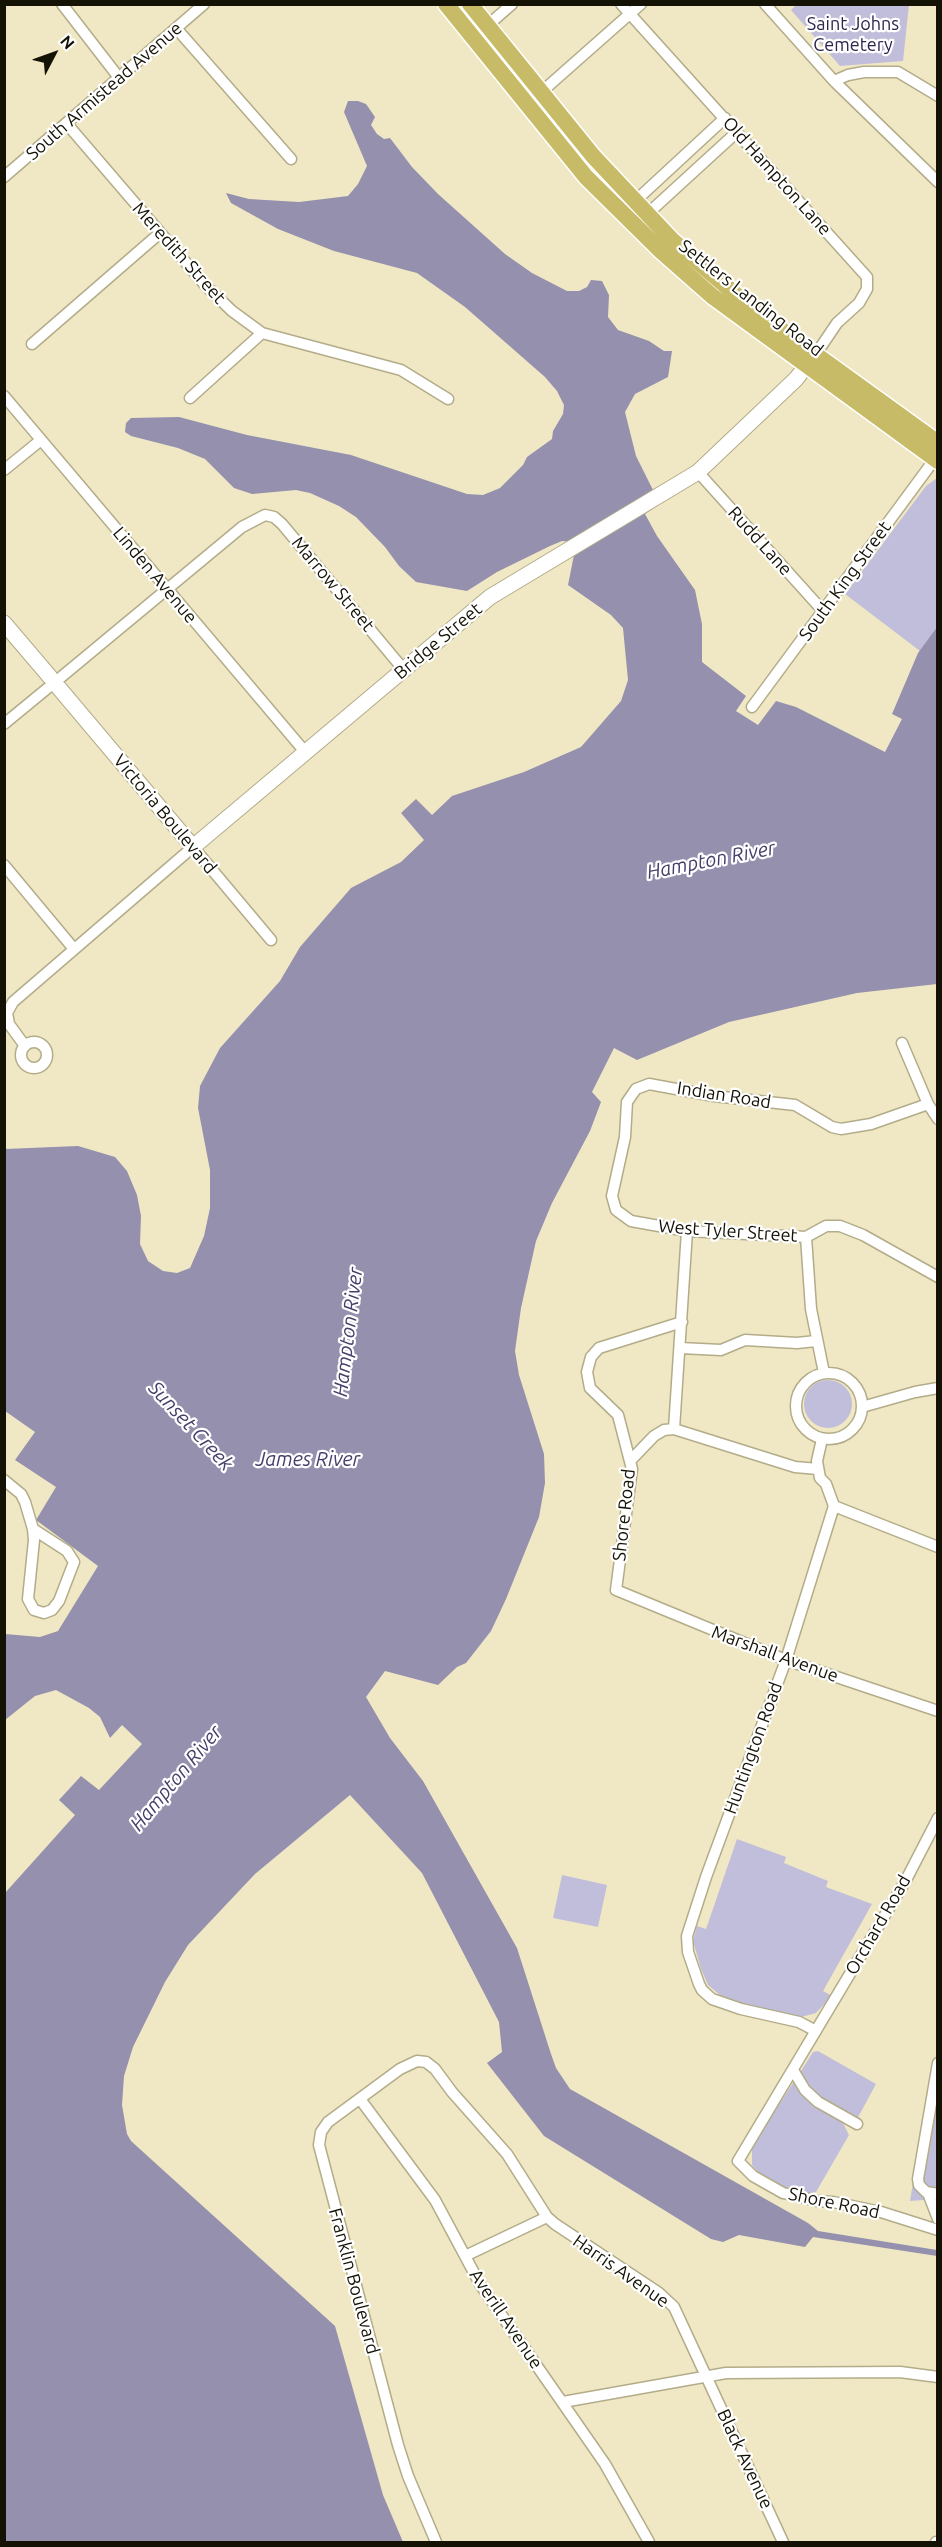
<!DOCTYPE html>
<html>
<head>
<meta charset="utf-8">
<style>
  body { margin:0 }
  #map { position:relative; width:942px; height:2547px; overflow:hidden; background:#f0e8c4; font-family:Ubuntu,sans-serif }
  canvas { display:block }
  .frame { position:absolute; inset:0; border:6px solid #141205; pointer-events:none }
  .north { position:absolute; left:24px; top:24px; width:60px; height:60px; -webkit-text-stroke:4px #fff; paint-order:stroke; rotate:49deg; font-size:16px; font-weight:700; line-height:24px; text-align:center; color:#141205 }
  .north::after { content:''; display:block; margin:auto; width:21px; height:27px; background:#141205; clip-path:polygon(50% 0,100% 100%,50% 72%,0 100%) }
</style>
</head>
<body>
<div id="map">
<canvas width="942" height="2547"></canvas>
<div class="frame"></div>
<div class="north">N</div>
</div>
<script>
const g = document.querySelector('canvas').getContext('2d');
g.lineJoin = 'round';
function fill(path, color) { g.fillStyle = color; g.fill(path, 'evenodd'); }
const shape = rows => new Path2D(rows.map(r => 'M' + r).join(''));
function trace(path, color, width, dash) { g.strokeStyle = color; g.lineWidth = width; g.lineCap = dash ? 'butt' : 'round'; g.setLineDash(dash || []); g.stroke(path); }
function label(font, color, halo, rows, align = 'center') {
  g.font = font + ' Ubuntu,sans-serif'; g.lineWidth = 4.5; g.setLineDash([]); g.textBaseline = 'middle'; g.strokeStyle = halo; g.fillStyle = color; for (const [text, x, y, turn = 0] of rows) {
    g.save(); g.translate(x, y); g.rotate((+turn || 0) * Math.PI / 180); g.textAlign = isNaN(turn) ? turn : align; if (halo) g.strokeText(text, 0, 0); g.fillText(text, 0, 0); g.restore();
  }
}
fill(shape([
  [796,5,909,5,903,61,840,66,791,10],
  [937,478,937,627,920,651,845,594,926,486],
  '804 1404a24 24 0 1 1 48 0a24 24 0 1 1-48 0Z',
  [737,1839,786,1857,784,1863,828,1881,826,1887,872,1904,823,1991,832,1996,816,2013,801,2017,736,2002,720,1995,708,1985,701,1969,693,1941,697,1926,706,1929],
  [562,1875,607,1885,598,1927,553,1918],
  [818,2051,876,2084,856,2121,820,2099,802,2081,801,2071,813,2052],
  [937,2052,937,2199,910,2201,929,2084],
  [795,2080,842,2121,849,2135,816,2192,807,2194,792,2191,774,2183,759,2173,752,2165,752,2146]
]), '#c1bedb');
fill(shape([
  [348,101,358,101,366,104,375,117,371,125,377,134,384,139,390,138,412,167,438,194,505,254,532,273,567,291,579,291,587,287,591,280,602,281,609,295,608,317,618,330,649,341,664,351,672,351,668,377,635,394,625,412,636,456,660,504,645,514,657,536,695,590,702,624,702,662,746,696,736,711,758,725,776,701,796,707,885,752,902,719,892,714,918,653,937,627,937,984,857,993,729,1022,637,1060,614,1048,592,1092,601,1102,590,1131,552,1203,536,1241,521,1308,515,1351,519,1375,544,1454,545,1483,539,1517,506,1599,491,1631,466,1663,457,1667,438,1685,385,1671,366,1697,390,1738,423,1781,517,1948,551,2054,556,2068,570,2089,808,2223,818,2231,937,2250,937,2256,813,2237,805,2247,739,2235,723,2242,711,2239,544,2136,487,2063,502,2052,499,2022,422,1873,350,1795,255,1874,188,1945,165,1982,133,2047,124,2076,122,2105,127,2134,131,2141,335,2326,383,2495,403,2542,5,2542,5,1893,75,1815,59,1800,81,1776,99,1790,142,1744,122,1725,110,1738,100,1717,89,1708,56,1690,35,1696,5,1720,5,1634,40,1637,58,1631,98,1566,36,1520,56,1487,15,1460,35,1432,5,1411,5,1149,78,1146,115,1157,127,1171,137,1195,141,1216,140,1244,148,1261,163,1271,177,1273,190,1268,204,1236,210,1208,210,1170,198,1108,200,1086,220,1048,280,981,300,947,351,888,401,862,424,840,401,813,416,799,432,815,452,796,524,772,581,747,621,701,628,680,623,628,611,615,568,585,574,555,572,542,562,541,550,546,497,572,467,591,416,582,399,566,385,547,356,517,339,506,310,493,296,490,252,494,234,488,205,459,178,448,131,436,125,432,126,423,131,418,179,417,247,435,351,455,467,494,483,495,500,488,523,465,527,457,552,439,553,431,563,414,564,405,557,391,545,377,465,307,417,273,334,251,278,229,231,203,226,193,249,199,299,202,348,196,358,184,367,166,344,112]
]), '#9490ae');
const street = shape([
  [62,4,120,79],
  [621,4,867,277,867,289,859,303,837,323,816,354],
  [765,4,834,81,938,182],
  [487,26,512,4],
  [176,28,291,159],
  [834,81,848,75,864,72,898,72,938,96],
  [538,95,641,4],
  [67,124,206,286,232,311,262,333,401,370,448,399],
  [4,177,204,4],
  [632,204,725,118],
  [643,218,737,132],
  [32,344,160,233],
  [4,396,306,753],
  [190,398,262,333],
  [4,470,41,440],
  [698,472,823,611],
  [60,678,242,527,265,515,274,517,282,524,404,670],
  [752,707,937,456],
  [4,724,49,687],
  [4,865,74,949],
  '21 1055a13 13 0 1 1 26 0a13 13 0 1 1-26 0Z',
  [902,1043,928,1104,938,1119],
  [25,1046,9,1024,7,1013,13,1002,193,847,271,940],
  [928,1104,871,1124,841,1129,832,1127,795,1105,714,1096,649,1084,636,1089,627,1102,625,1137,612,1196,616,1210,631,1221,687,1231,806,1237,826,1226,840,1226,863,1235,938,1277],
  [806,1237,811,1309,824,1373],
  [682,1322,599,1348,591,1357,587,1372,590,1388,618,1415,632,1469,616,1590,786,1660,938,1711],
  [680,1348,721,1350,745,1340,797,1343,816,1341],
  '796 1406a33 33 0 1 1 66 0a33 33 0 1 1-66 0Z',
  [862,1407,915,1392,938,1388],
  [674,1429,687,1231],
  [822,1439,817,1461,820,1478,826,1484,834,1506,938,1547],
  [630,1461,654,1436,664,1430,674,1429,795,1467,818,1469],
  [4,1480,21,1494,25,1502,33,1529,34,1540,28,1599,34,1610,44,1613,52,1610,59,1601,74,1562,67,1551,33,1529],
  [938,1818,906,1880,738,2161,753,2176,783,2193,817,2201,833,2202,881,2212,938,2230],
  [816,2031,799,2022,741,2009,712,1999,702,1990,699,1984,688,1952,687,1936,706,1877,786,1660,834,1506],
  [938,2063,918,2179,919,2185,926,2192,938,2194],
  [793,2070,805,2090,818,2102,857,2124],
  [360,2099,435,2200,480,2284,605,2464,649,2542],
  [928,2193,938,2219],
  [465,2256,547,2217],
  [563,2402,726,2373,900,2372,938,2377],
  [436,2542,408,2476,398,2445,319,2145,321,2132,328,2122,400,2069,417,2061,426,2062,435,2069,452,2092,507,2154,547,2217,555,2224,659,2293,674,2307,783,2542],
  [936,2542,938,2542]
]);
const secondary = shape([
  [4,623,50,677],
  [59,688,193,847,490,597,698,472,796,379,813,357]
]);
const primary = shape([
  [446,4,586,177,661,251,712,296,938,461],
  [470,4,593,156,672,240,754,310,938,443]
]);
trace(street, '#b3ac89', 13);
trace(secondary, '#b3ac89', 17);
trace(primary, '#fff', 19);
trace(street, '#fff', 10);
trace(secondary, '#fff', 15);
trace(primary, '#c8bb68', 16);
label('18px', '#2c244d', '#fff', [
  ["Saint Johns",853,24],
  ["Cemetery",853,45]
]);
label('18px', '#141205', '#fff', [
  ["South Armistead Avenue",104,91,-41],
  ["Old Hampton Lane",777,176,48],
  ["Meredith Street",179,253,48],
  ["Settlers Landing Road",751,298,38],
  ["Rudd Lane",760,541,48],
  ["Linden Avenue",155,575,50],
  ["South King Street",845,581,-54],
  ["Marrow Street",333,584,50],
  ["Bridge Street",438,641,-40],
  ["Victoria Boulevard",165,814,50],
  ["Indian Road",724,1095,9],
  ["West Tyler Street",728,1231,4],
  ["Shore Road",624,1515,-84],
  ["Marshall Avenue",775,1654,20],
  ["Huntington Road",753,1748,-70],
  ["Orchard Road",878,1925,-60],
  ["Shore Road",834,2203,12],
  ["Harris Avenue",621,2271,35],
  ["Franklin Boulevard",354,2281,75],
  ["Averill Avenue",506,2319,56],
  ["Black Avenue",745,2459,65]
]);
label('italic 20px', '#463f6b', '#fff', [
  ["Hampton River",711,860,-11],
  ["Hampton River",348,1332,-83],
  ["Sunset Creek",191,1426,47],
  ["James River",308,1459],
  ["Hampton River",176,1778,-50]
]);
</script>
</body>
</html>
